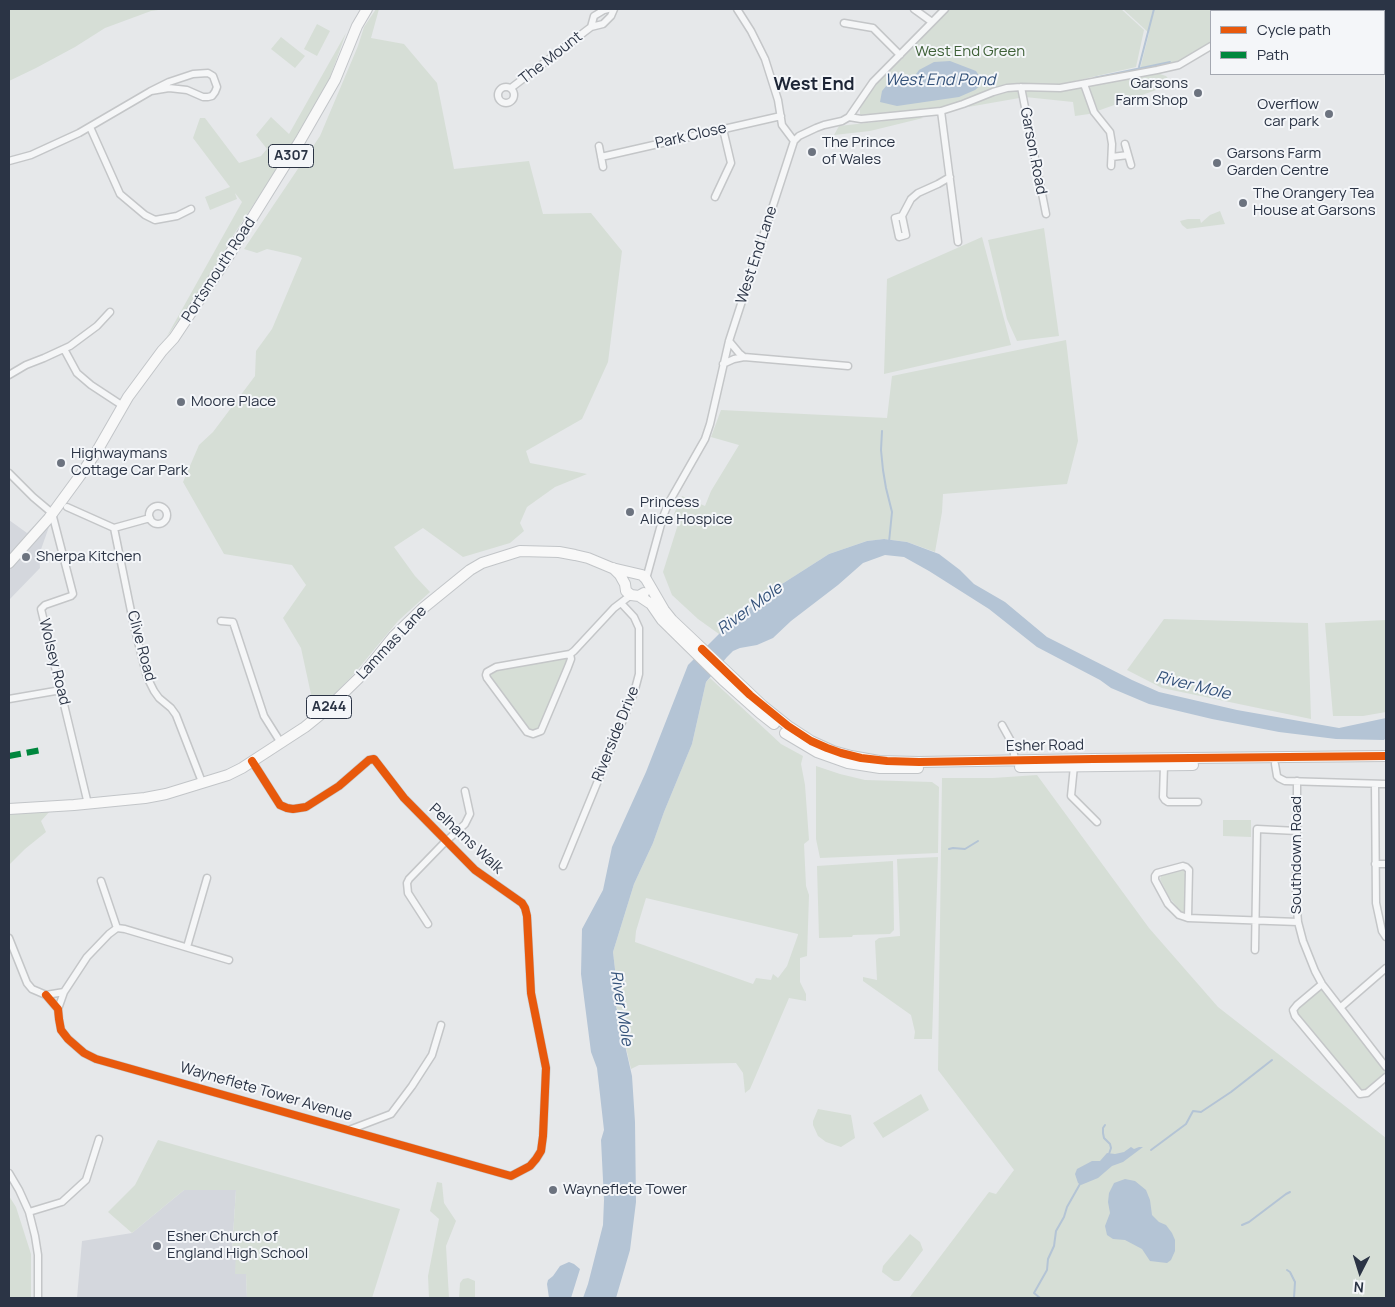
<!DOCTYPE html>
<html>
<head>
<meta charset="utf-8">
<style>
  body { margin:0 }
  #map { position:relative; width:1395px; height:1307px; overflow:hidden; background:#e6e8ea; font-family:Manrope,sans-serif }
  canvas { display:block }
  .frame { position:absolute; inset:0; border:10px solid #2b3445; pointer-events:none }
  .legend { position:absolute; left:1210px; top:10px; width:175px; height:65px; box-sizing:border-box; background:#f4f6f9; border:1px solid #a4a8b1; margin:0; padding:6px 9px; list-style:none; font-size:15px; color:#2b3445 }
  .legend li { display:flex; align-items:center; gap:10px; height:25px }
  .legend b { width:25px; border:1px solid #a4a8b1 }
  .north { position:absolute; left:1335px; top:1247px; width:50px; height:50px; -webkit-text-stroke:4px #f4f6f9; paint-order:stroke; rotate:185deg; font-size:14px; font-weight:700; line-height:20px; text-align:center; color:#2b3445 }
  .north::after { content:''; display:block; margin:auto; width:18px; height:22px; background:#2b3445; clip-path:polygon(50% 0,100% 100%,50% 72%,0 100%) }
</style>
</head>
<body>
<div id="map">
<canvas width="1395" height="1307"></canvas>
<div class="frame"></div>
<ul class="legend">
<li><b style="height:6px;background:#e8590c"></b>Cycle path</li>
<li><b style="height:6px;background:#00873e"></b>Path</li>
</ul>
<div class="north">N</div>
</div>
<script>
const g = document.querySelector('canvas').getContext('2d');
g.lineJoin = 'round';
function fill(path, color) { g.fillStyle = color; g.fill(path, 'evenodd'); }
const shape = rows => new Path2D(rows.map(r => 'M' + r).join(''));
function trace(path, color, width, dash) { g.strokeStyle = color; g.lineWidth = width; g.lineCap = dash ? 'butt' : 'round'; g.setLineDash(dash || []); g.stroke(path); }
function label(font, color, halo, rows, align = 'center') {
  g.font = font + ' Manrope,sans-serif'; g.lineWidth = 4; g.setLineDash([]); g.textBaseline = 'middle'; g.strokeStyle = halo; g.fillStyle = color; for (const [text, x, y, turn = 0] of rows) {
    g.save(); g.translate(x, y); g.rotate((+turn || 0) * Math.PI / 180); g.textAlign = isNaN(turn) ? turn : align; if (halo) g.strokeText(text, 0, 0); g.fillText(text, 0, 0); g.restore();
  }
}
fill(shape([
  [9,520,27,533,34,526,50,524,39,555,40,568,9,600],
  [184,1190,236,1190,232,1251,236,1250,246,1274,247,1298,77,1298,82,1241,132,1233]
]), '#d4d7dd');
fill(shape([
  [9,9,166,9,151,11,105,28,75,47,36,68,9,81],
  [376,9,379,9,371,38,404,44,437,83,454,169,529,161,543,214,591,213,622,251,608,362,582,419,526,451,530,463,587,474,555,487,527,507,520,523,524,531,510,543,463,557,423,528,394,547,415,576,430,592,398,621,353,675,320,709,312,699,301,648,283,618,306,585,292,565,224,554,183,482,199,445,213,432,255,376,256,351,272,329,302,258,298,256,267,249,257,253,244,249,320,136,358,46,364,27],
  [950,9,1121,9,1144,30,1136,67,1053,86,1020,85,942,109,866,116,860,115,860,109,866,98,881,79,904,57],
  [1123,9,1270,9,1265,11,1211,11,1211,44,1178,63,1139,73,1149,33],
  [317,24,330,31,317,56,304,49],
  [346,33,328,83,297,139,234,234,212,273,166,338,242,202,235,193,237,199,210,210,205,197,230,187,193,138,200,118,205,118,239,163,261,156,267,149,256,135,271,117,289,134],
  [281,37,305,56,295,68,271,49],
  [1157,73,1166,76,1173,84,1089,114,1075,116,1073,102,1025,97,968,107,971,104,989,97,1010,91,1093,86],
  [920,117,923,118,870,131,834,135,839,126],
  [1220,211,1225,224,1187,229,1182,225,1180,221,1188,219,1200,219,1201,223,1210,215],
  [1044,228,1059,336,1017,341,1007,319,988,240],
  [982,237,1011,345,884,374,887,279],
  [1066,340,1078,441,1067,484,943,494,942,512,935,552,907,542,884,539,867,541,829,554,771,591,729,624,719,634,698,619,672,595,663,572,680,518,674,514,682,496,705,506,711,491,739,445,711,437,721,410,887,418,892,376],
  [1164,619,1308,623,1311,719,1162,688,1127,670],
  [1386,620,1386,712,1363,716,1333,716,1325,623],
  [567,657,567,661,541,725,537,729,534,730,527,728,489,676,498,669],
  [710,678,781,744,803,756,801,764,805,785,809,840,804,844,806,886,809,895,807,956,800,958,800,982,806,994,806,1001,789,998,750,1089,745,1093,743,1073,736,1063,639,1065,631,1069,614,997,616,978,613,952,634,884,653,843,664,812,692,744,706,682],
  [646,898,798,934,798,935,787,966,778,978,773,974,771,980,756,978,753,984,635,942,636,931],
  [816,766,840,774,865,780,932,782,939,787,938,853,820,858,816,839],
  [1037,775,1149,928,1218,1007,1386,1138,1386,1298,909,1298,989,1192,996,1194,1014,1170,938,1070,942,778,993,778],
  [50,811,41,821,46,832,25,849,9,865,9,814],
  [1223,820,1251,820,1251,837,1223,836],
  [938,857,932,1039,914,1039,915,1032,911,1015,863,981,863,977,877,980,875,941,879,938,900,936,897,859],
  [893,861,894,930,890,934,853,935,852,937,819,938,817,866],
  [1181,869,1184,871,1187,881,1186,911,1184,912,1181,912,1169,897,1160,879,1162,874],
  [1322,984,1386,1067,1386,1077,1364,1094,1295,1016,1295,1007],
  [921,1094,929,1110,883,1138,873,1123],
  [818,1109,851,1115,855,1138,841,1147,826,1142,818,1136,813,1125,813,1121],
  [158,1140,400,1209,372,1298,247,1298,246,1274,235,1274,236,1251,232,1251,236,1190,184,1190,132,1233,108,1212,135,1185],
  [437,1182,442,1183,444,1203,456,1221,446,1246,449,1298,429,1298,428,1276,439,1219,430,1211],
  [9,1196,16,1207,31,1254,31,1298,9,1298],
  [910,1234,920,1242,923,1250,901,1279,899,1281,894,1281,882,1272,883,1266],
  [468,1278,475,1281,475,1298,459,1298,460,1283,463,1279]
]), '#d6ded6');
fill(shape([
  [950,61,976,71,981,79,981,85,975,90,959,97,897,106,880,102,882,91,887,85,895,79,913,78,919,70,934,62],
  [884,539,907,542,939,554,960,570,974,584,1005,602,1047,637,1132,680,1159,692,1237,710,1339,728,1386,718,1386,738,1384,740,1336,739,1279,732,1212,719,1149,704,1111,688,1100,680,1037,647,989,609,929,571,904,557,885,555,863,563,838,585,791,621,773,638,757,645,740,648,733,651,727,657,706,682,692,744,664,812,653,843,634,884,613,952,616,978,614,997,632,1076,635,1122,636,1202,630,1250,616,1298,583,1298,588,1284,603,1225,604,1200,601,1140,604,1130,597,1068,591,1052,581,974,582,929,603,890,612,847,646,772,688,665,729,624,771,591,829,554,867,541],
  [1131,1147,1134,1149,1139,1147,1143,1147,1123,1162,1112,1166,1098,1178,1081,1185,1078,1183,1075,1174,1077,1169,1092,1161,1100,1161,1107,1153,1115,1154,1124,1152],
  [1125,1179,1135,1181,1146,1190,1150,1200,1152,1215,1159,1222,1166,1225,1172,1233,1175,1240,1175,1251,1171,1260,1167,1263,1150,1261,1142,1249,1125,1240,1113,1239,1107,1235,1105,1226,1110,1213,1108,1202,1109,1193,1114,1183],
  [569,1262,574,1264,580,1269,571,1298,549,1298,547,1284,548,1280,553,1276,560,1266]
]), '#b4c4d5');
trace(shape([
  [1139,67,1154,9],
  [1094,78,1170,62],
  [882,431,881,450,883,470,886,488,892,512,889,542],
  [949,849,953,848,965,849,978,841],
  [1105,1125,1103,1128,1103,1133,1104,1138,1110,1144,1111,1148,1109,1154],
  [1151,1150,1186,1124,1193,1111,1201,1112,1231,1092,1272,1060],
  [1242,1225,1249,1222,1286,1194,1290,1192],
  [1287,1270,1290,1272,1295,1282,1294,1298],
  [1040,1298,1034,1293,1047,1270,1048,1259,1054,1246,1056,1231,1064,1217,1067,1207,1080,1184]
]), '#b4c4d5', 2);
const minor = shape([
  [737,9,751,31,765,59,778,100,782,125,794,141],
  [914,9,932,22],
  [1270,11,1274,9],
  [844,23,873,28,900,55],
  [591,27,594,16,604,10,608,9],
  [1084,84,1094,112,1110,132,1112,144,1111,166],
  '498 95a8 8 0 1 1 16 0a8 8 0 1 1-16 0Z',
  [1021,87,1046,214],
  [511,88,591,27,603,24,611,16,614,9],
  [941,111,958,242],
  [849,117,861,119,941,111,963,104,993,92,1007,88,1021,87,1060,88,1157,70,1179,65,1211,46],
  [90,127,120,194,145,215,155,220,177,216,191,209],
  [1125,144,1131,165],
  [599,146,603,167],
  [601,157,781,116],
  [1112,157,1128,155],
  [9,161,31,155,79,133,151,91,169,82,193,74,208,73,213,76,217,87,215,92,212,96,208,97,203,97,187,90,169,88,151,91],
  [715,197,731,163,723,129],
  [902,216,895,218,899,237,906,235,902,216,911,199,918,193,938,184,950,177],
  [729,341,739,353,744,357],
  [64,349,77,373,91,385,123,406],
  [723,364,734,359,744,357,848,366],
  [9,375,26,365,44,358,70,346,97,326,110,312],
  [9,473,33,497,52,513,73,594,71,596,45,605,41,609,88,804],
  '149 515a9 9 0 1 1 18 0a9 9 0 1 1-18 0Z',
  [67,507,114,528,134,626,147,677,154,691,159,698,171,708,176,715,202,782],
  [114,528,150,518],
  [646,579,663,517,668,504,705,439,710,424,729,341,794,141,799,136,816,128,824,125,842,121,849,117,873,82,945,9],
  [221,621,233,622,264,716,281,743],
  [570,654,571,659,568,667,541,731,533,734,527,732,487,678,486,675,487,672,496,667,570,654,574,651,614,608,631,595],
  [9,699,61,690],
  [1002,725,1012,743,1015,760],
  [1275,764,1277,776,1279,778,1285,781,1386,784],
  [1164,765,1163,797,1165,800,1168,802,1198,802],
  [1074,766,1071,796,1097,822],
  [1297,781,1297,831,1296,897,1298,922,1303,941,1315,971,1322,984,1386,1067],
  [1375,784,1376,903,1382,931,1386,937],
  [1375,864,1386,864],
  [563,866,634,693,639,674,639,628,634,617,621,603],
  [101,881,117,928],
  [1188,918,1189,870,1186,867,1183,866,1157,873,1155,876,1155,880,1168,904,1179,915,1188,918,1298,922],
  [428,924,408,893,407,883,409,879,443,844,465,824,470,814,465,791],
  [9,938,27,983,32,989,46,995,64,992,87,957,109,934,117,928,125,929,229,960],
  [187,947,207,878],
  [1255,950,1257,829,1297,831],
  [1322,984,1297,1005,1293,1010,1295,1016,1360,1094,1367,1093,1386,1077],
  [46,995,58,1009,59,1019,61,1030,68,1039,84,1053,96,1059,511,1176,530,1166,536,1159,541,1151,543,1136,546,1068,531,993,527,916,525,908,522,903,475,870,404,798,374,759,369,760,339,786,306,807,293,809,287,808,280,805,252,761],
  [1341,1007,1386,968],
  [58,1009,64,992],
  [349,1130,391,1114,412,1086,432,1055,441,1025],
  [9,1173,19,1190,29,1212,35,1236,38,1255,38,1298],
  [29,1212,62,1202,86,1180,99,1139]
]);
const primary = shape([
  [9,563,49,518,79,477,97,451,128,397,162,351,174,338,226,260,300,141,335,80,357,26,367,9],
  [613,568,620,575,625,584,626,591,631,595,639,596,644,593],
  [639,596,651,604,662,620,723,680,760,713,774,724],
  [785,733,817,752,848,763,880,768,918,768],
  [1020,767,1193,765],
  [9,809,74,805,145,798,166,794,228,775,242,768,305,727,326,710,365,672,394,636,422,609,470,570,482,563,520,551,559,552,575,555,588,558,612,568,642,575,646,579,664,610,672,620,763,706,788,726,811,741,833,751,851,756,879,761,919,762,1093,759,1386,756]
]);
trace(minor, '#c4c6c8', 9);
trace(primary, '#c2c5c8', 12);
trace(minor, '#f5f6f7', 6);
trace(primary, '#f8f8f8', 10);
trace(shape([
  [9,756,41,750]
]), '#00873e', 6, [12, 6]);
trace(shape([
  [702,649,750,695,788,726,811,741,827,748,841,753,861,758,887,761,919,762,1093,759,1386,756],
  [46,995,58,1009,59,1019,61,1030,68,1039,84,1053,96,1059,511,1176,530,1166,536,1159,541,1151,543,1136,546,1068,531,993,527,916,525,908,522,903,475,870,404,798,374,759,369,760,339,786,306,807,293,809,287,808,280,805,252,761]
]), '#e8590c', 8);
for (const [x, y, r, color] of [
  [1198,93,5,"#6c737f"],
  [1329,114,5,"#6c737f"],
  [812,152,5,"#6c737f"],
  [1217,163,5,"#6c737f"],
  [1243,203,5,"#6c737f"],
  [181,402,5,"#6c737f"],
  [61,463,5,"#6c737f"],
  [630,512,5,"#6c737f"],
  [26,557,5,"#6c737f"],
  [553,1190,5,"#6c737f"],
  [157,1246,5,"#6c737f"]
]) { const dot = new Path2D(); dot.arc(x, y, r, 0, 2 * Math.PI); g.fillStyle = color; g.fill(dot); trace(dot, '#f4f6f9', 2); }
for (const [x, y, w] of [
  [291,156,45],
  [329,707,45]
]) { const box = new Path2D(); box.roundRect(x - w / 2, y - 11.5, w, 23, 4); g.fillStyle = '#f4f6f9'; g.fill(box); trace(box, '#2b3445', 1); }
label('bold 14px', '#2b3445', null, [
  ["A307",291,156],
  ["A244",329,707]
]);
label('15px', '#3f6138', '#f4f6f9', [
  ["West End Green",970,52]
]);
label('15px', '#2b3445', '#f4f6f9', [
  ["The Mount",551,58,-38],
  ["Park Close",691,136,-13],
  ["Garson Road",1033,151,79],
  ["West End Lane",757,255,-72],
  ["Portsmouth Road",219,270,-57],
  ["Lammas Lane",392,643,-47],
  ["Clive Road",141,646,75],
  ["Wolsey Road",54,662,76],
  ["Riverside Drive",616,734,-68],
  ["Esher Road",1045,746,-1],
  ["Pelhams Walk",466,839,43],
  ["Southdown Road",1297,855,-90],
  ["Wayneflete Tower Avenue",266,1092,16]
]);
label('15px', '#2b3445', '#f4f6f9', [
  ["Garsons",1188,84,"right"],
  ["Farm Shop",1188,101,"right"],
  ["Overflow",1319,105,"right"],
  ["car park",1319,122,"right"],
  ["The Prince",822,143],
  ["of Wales",822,160],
  ["Garsons Farm",1227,154],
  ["Garden Centre",1227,171],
  ["The Orangery Tea",1253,194],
  ["House at Garsons",1253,211],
  ["Moore Place",191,402],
  ["Highwaymans",71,454],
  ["Cottage Car Park",71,471],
  ["Princess",640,503],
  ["Alice Hospice",640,520],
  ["Sherpa Kitchen",36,557],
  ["Wayneflete Tower",563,1190],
  ["Esher Church of",167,1237],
  ["England High School",167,1254]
], 'left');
label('italic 16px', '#34527a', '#f4f6f9', [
  ["West End Pond",940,81],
  ["River Mole",750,609,-36],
  ["River Mole",1193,686,14],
  ["River Mole",621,1008,81]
]);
label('bold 18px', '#1d2536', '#f4f6f9', [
  ["West End",814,85]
]);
</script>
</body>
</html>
